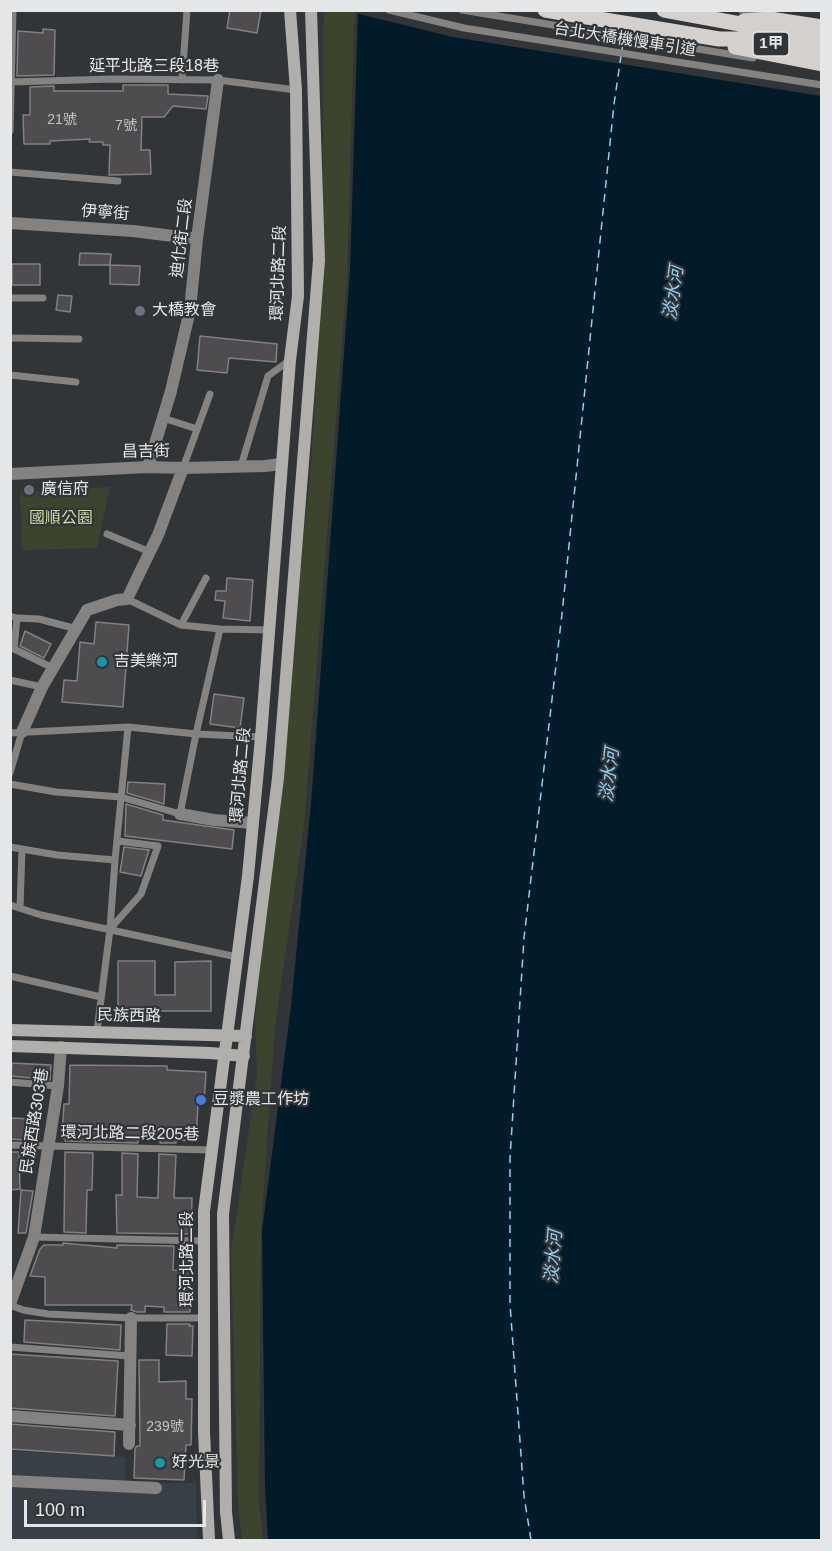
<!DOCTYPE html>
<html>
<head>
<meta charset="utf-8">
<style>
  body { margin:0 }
  #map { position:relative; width:832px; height:1551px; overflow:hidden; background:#323538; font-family:Arial,sans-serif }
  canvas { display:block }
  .frame { position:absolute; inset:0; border:12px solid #e4e6e8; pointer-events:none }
  .scale { position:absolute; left:24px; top:1500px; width:182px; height:27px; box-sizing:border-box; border:3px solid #e4e6e8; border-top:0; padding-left:8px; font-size:18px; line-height:21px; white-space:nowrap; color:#e4e6e8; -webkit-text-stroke:4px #323538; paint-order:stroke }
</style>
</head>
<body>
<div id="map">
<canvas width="832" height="1551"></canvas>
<div class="frame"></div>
<div class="scale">100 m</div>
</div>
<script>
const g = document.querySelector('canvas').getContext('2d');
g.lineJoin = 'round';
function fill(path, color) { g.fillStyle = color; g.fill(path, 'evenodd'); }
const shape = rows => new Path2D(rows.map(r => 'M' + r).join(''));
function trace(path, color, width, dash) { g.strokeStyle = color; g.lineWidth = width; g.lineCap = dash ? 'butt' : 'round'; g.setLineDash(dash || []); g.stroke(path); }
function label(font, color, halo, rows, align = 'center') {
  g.font = font + ' Arial,"Noto Sans TC",sans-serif'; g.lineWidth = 4.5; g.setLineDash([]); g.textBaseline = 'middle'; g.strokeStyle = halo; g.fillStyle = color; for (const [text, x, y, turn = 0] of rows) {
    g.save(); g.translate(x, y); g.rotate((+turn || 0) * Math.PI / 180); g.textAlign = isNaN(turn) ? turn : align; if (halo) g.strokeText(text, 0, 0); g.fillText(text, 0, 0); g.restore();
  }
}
fill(shape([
  [10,1451,125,1457,125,1483,196,1483,197,1540,11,1540]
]), '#383f46');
fill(shape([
  [325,11,356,11,354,28,347,278,304,826,275,1026,261,1229,259,1502,263,1540,242,1540,238,1504,231,1252,257,1074,255,1019,311,465,323,264,323,24],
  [110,487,97,548,22,550,20,492]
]), '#3d442d');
fill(shape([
  [358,11,821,11,821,1540,268,1540,265,1487,262,1231,291,1006,311,804,350,271]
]), '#011b28');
fill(shape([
  [355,10,821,11,821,96,453,37,355,13]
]), '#323538');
trace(shape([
  [622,51,623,38],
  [531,1540,524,1496,510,1304,510,1158,524,938,562,614,614,104,621,56]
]), '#8fd1f4', 1.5, [8, 6]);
const building = shape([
  [230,10,261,10,257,33,227,28,230,10],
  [43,29,55,30,54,75,17,76,18,31,43,33,43,29],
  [123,85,168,85,168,94,208,96,206,109,173,106,164,117,142,117,141,150,150,150,151,174,109,175,110,145,103,145,103,142,89,142,90,139,50,141,50,144,24,144,23,115,30,115,30,87,54,86,54,91,123,91,123,85],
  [80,253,111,254,110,265,79,265,80,253],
  [12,264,40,264,40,285,12,285,12,264],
  [110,265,140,266,139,285,110,284,110,265],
  [58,295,72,296,70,312,56,310,58,295],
  [200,336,277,344,276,362,229,358,227,373,197,370,200,336],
  [227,578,253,580,250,621,223,618,225,601,215,600,216,591,226,591,227,578],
  [96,622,129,625,123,707,62,702,64,680,77,681,80,642,94,644,96,622],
  [25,631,51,644,44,658,20,646,25,631],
  [214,694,244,698,240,728,210,724,214,694],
  [128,782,165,784,164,804,127,793,128,782],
  [126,804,163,815,163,820,234,830,232,849,125,836,126,804],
  [124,847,149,850,141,876,120,872,124,847],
  [118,961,155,961,155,995,175,995,175,962,211,961,211,1011,118,1011,118,961],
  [12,1063,51,1065,50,1080,11,1076,12,1063],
  [70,1065,167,1066,167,1070,206,1072,204,1104,198,1104,196,1141,176,1140,176,1143,160,1143,160,1138,138,1138,138,1143,65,1141,65,1138,62,1138,64,1104,69,1104,70,1065],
  [10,1118,33,1119,33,1137,24,1137,24,1140,10,1139,10,1118],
  [10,1152,19,1152,20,1189,10,1190,10,1152],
  [65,1152,93,1153,92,1190,87,1190,86,1233,64,1232,65,1152],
  [122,1153,138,1154,137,1197,158,1198,159,1154,176,1155,174,1198,192,1198,191,1234,117,1233,116,1195,122,1195,122,1153],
  [21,1190,33,1191,26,1233,18,1233,21,1190],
  [63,1243,117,1248,117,1245,174,1246,173,1270,191,1271,190,1312,164,1312,164,1307,145,1306,145,1312,137,1312,131,1310,132,1305,45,1305,45,1277,30,1276,40,1249,44,1245,63,1245,63,1243],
  [25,1320,121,1325,120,1350,24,1342,25,1320],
  [167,1324,190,1324,189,1326,193,1326,192,1356,166,1355,167,1324],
  [10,1354,118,1361,115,1416,10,1408,10,1354],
  [139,1360,159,1360,159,1382,186,1381,186,1399,192,1399,191,1445,186,1445,184,1480,134,1478,135,1449,137,1446,140,1446,139,1360],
  [10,1424,115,1432,114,1456,10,1449,10,1424]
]);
fill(building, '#4f4c4f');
trace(building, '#837f83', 1.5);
trace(shape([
  [389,10,464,28,822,85],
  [462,10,753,58],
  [741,10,762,16],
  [182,80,187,10],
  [10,82,113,79,218,80,296,90],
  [10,131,13,10],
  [10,172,118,181],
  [10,298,43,298],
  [10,338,79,339],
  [10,375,76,382],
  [163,418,197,429],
  [241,466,268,376,290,360],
  [183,468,210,394],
  [107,534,150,552],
  [127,599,181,625,220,629,268,630],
  [10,616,17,618,14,649,53,668],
  [17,618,39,619,77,629],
  [181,625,206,578],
  [10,680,42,687],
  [10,733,128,727,196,734,261,737],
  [10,773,22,732],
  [10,784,56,792,121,797,180,814,196,734,220,629],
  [10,847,57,855,115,860],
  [10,905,41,915,237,957],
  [20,908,22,849],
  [110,929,141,894,158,846,118,841],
  [10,976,101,997],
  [97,1031,110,929,115,860,128,727],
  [10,1082,58,1086],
  [10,1145,212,1150],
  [34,1237,203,1241],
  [10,1305,23,1310,48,1314,131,1318,204,1318],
  [10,1347,129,1356]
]), '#848381', 7);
trace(shape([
  [10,223,133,231,197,239],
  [148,467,171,391,190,310,197,239,218,80],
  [10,474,148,467,183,468,265,466,281,464],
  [22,732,42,687,87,610,117,600,127,599,158,535,183,468],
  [180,814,214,820,253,823],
  [10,1304,34,1237,58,1086,61,1047],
  [10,1416,130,1425],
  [129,1444,131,1318],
  [10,1481,156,1488]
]), '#848381', 12);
trace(shape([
  [10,1030,246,1036],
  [10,1046,210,1053,244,1056],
  [209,1540,204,1432,204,1211,248,876,261,737,290,360,298,296,296,90,290,10],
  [229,1540,226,1512,223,1214,278,778,319,260,311,10]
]), '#b1afac', 12);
trace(shape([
  [545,10,719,39,742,39,822,52],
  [664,10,822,39],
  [744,21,770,19,822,27],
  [735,47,822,64]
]), '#d3d0cd', 15);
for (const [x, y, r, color] of [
  [140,311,6,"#6b7280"],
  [29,490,6,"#6b7280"],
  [102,662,6,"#0f9aa8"],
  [201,1100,6,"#3f7fe0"],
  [160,1463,6,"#0f9aa8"]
]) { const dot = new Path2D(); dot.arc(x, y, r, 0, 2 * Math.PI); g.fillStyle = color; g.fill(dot); trace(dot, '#323538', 2); }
label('14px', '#bfc0c2', null, [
  ["21號",62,120],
  ["7號",126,126],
  ["239號",165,1427]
]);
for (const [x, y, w] of [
  [771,44,36]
]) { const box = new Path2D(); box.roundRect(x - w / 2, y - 12, w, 24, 4.5); g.fillStyle = '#323538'; g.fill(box); trace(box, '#e4e6e8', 1.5); }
label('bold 15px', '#e4e6e8', null, [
  ["1甲",771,44]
]);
label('16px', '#e4e6e8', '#323538', [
  ["台北大橋機慢車引道",625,40,9],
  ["延平北路三段18巷",154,67],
  ["伊寧街",105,213,4],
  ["迪化街二段",182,238,-83],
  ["環河北路二段",279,273,-88],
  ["昌吉街",146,452,-1],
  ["環河北路二段",241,775,-85],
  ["民族西路",129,1016,1],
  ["民族西路303巷",35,1121,-81],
  ["環河北路二段205巷",130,1134,1],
  ["環河北路二段",188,1259,-90]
]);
label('16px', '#e4e6e8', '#323538', [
  ["大橋教會",152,311],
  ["廣信府",41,490],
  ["吉美樂河",114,662],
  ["豆漿農工作坊",213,1100],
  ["好光景",172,1463]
], 'left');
label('16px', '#c9dca0', '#323538', [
  ["國順公園",61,519]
]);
label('italic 18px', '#8fd1f4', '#323538', [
  ["淡水河",674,293,-82],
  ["淡水河",610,775,-83],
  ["淡水河",554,1257,-85]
]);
</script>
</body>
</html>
